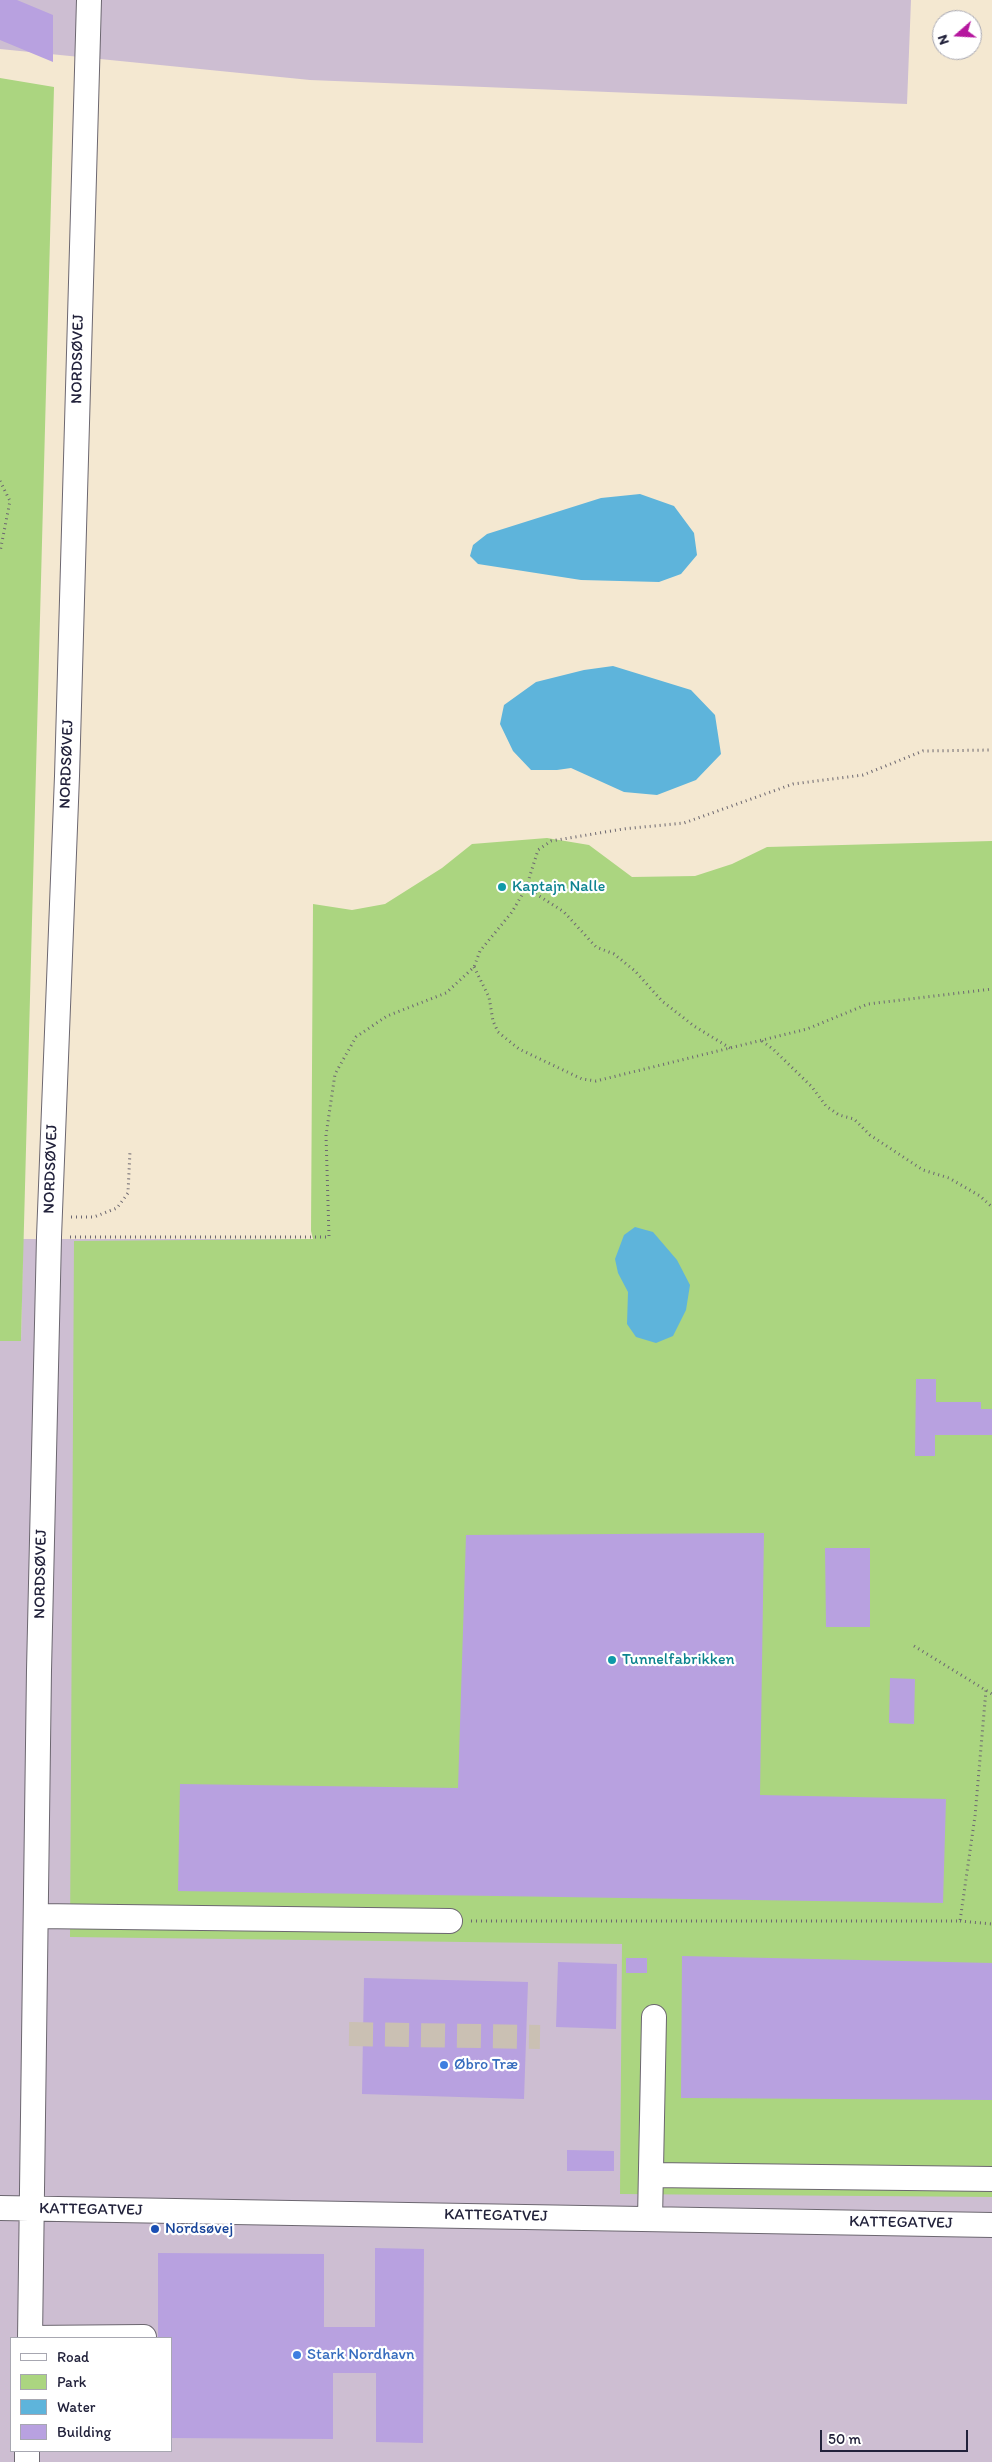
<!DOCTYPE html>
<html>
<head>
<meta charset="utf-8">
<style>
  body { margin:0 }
  #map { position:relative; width:992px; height:2462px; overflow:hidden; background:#f4e8d1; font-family:Itim,sans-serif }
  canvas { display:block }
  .legend { position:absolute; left:10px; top:2337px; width:162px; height:115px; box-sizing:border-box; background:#fff; border:1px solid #a7a7b1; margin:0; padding:6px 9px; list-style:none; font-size:15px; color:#22223b }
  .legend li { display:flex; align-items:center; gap:10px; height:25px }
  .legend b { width:25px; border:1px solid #a7a7b1 }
  .north { position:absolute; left:932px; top:10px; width:50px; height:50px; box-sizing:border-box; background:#fff; border:1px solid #a7a7b1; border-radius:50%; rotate:251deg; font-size:14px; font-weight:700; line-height:20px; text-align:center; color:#22223b }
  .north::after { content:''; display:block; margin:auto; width:18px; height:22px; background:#b5179e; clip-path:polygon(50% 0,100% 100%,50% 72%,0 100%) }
  .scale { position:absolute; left:820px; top:2430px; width:148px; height:22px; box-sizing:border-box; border:2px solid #22223b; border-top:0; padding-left:6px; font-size:15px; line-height:18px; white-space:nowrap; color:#22223b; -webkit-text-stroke:4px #fff; paint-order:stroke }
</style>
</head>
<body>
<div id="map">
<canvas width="992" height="2462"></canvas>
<ul class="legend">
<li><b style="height:6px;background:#fff"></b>Road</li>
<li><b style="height:14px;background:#abd580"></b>Park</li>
<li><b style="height:14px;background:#5eb4db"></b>Water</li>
<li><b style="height:14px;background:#b8a1e0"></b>Building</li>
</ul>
<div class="north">N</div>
<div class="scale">50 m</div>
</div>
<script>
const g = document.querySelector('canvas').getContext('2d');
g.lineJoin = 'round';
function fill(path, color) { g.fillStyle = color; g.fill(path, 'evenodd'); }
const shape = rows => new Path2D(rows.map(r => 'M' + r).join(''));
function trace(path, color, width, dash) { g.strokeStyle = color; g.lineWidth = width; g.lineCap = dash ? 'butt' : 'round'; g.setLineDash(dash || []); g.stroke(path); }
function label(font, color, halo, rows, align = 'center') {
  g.font = font + ' Itim,sans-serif'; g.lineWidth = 4.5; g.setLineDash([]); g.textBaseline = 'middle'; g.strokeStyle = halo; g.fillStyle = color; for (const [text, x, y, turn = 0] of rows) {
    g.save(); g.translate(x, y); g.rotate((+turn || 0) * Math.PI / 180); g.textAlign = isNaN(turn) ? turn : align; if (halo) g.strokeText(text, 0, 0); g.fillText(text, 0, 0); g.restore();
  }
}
fill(shape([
  [0,0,911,0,907,104,310,80,0,49],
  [23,1239,313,1239,992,1481,992,2462,0,2462,0,1341,21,1340],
  [11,2338,171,2338,171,2451,11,2451]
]), '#cdbed2');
fill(shape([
  [0,78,54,87,21,1338,21,1341,0,1341],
  [547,838,589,845,632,877,695,876,732,864,767,847,992,841,992,2197,620,2194,622,1944,70,1937,74,1241,313,1239,311,1231,313,904,352,910,385,904,442,868,472,844]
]), '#abd580');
fill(shape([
  [640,494,674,506,694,533,697,555,681,574,659,582,581,580,478,564,470,556,473,545,487,534,601,498],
  [613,666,691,690,715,715,721,754,696,780,657,795,624,792,571,768,557,770,531,770,513,751,500,724,504,705,536,682,584,670],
  [635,1227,653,1232,677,1260,690,1285,686,1310,673,1336,656,1343,636,1337,627,1324,628,1292,618,1273,615,1259,624,1235]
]), '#5eb4db');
fill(shape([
  [0,0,17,0,53,15,53,62,0,40],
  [916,1379,936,1379,936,1402,981,1402,981,1409,992,1409,992,1435,935,1435,935,1456,915,1456],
  [764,1533,760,1795,946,1799,943,1903,178,1891,180,1784,458,1788,466,1535],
  [825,1548,870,1548,870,1627,826,1627],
  [890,1678,915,1679,914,1724,889,1723],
  [682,1956,992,1963,992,2100,681,2098],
  [626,1958,647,1958,647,1973,626,1973],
  [558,1962,617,1964,616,2029,556,2027],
  [364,1978,528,1982,524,2099,362,2094],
  [567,2150,614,2151,614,2171,567,2171],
  [375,2248,424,2249,423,2443,376,2442,376,2373,333,2373,333,2439,171,2438,171,2338,158,2338,158,2253,324,2254,324,2327,375,2327]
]), '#b8a1e0');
trace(shape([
  [349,2034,540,2037]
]), '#cac0b3', 24, [24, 12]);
const minor = shape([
  [37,1916,450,1921],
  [651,2175,992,2179],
  [0,2208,992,2225],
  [650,2219,654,2017],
  [30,2338,39,1670,49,1237,67,776,89,0],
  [30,2338,144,2337],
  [27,2462,27,2451]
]);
trace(minor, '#6c6770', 26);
trace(shape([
  [0,481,10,501,0,552],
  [527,888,564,912,596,947,614,954,635,971,662,1001,694,1026,730,1048],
  [474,967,489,997,493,1021,498,1032,519,1049,582,1079,596,1081,807,1029,868,1004,992,989],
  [762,1041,773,1049,812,1087,826,1106,839,1115,854,1119,870,1135,923,1170,949,1178,980,1196,992,1207],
  [71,1217,94,1217,117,1208,128,1193,130,1151],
  [70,1237,329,1237,326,1135,335,1074,356,1037,387,1016,446,993,474,967,480,951,512,912,526,888,538,850,551,841,623,829,684,823,793,784,863,775,923,751,992,750],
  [914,1646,992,1694],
  [471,1921,960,1921,975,1816,986,1690],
  [960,1921,992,1924]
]), '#6c6770', 3, [1, 4]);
trace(minor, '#fff', 24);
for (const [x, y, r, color] of [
  [502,887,5,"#0f9aa8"],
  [612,1660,5,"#0f9aa8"],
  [444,2065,5,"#3f7fe0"],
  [155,2229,5,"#1a4fb4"],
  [297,2355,5,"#3f7fe0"]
]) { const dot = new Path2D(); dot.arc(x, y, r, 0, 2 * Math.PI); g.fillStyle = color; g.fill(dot); trace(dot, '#fff', 2); }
label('16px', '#22223b', '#fff', [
  ["NORDSØVEJ",78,359,-89],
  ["NORDSØVEJ",67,764,-88],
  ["NORDSØVEJ",51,1169,-88],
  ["NORDSØVEJ",41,1574,-89],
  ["KATTEGATVEJ",91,2210,1],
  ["KATTEGATVEJ",496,2216,1],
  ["KATTEGATVEJ",901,2223,1]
]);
label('16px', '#0d838f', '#fff', [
  ["Kaptajn Nalle",512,887],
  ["Tunnelfabrikken",622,1660]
], 'left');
label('16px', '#366cbe', '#fff', [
  ["Øbro Træ",454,2065],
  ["Stark Nordhavn",307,2355]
], 'left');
label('16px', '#164399', '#fff', [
  ["Nordsøvej",165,2229]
], 'left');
</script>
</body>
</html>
